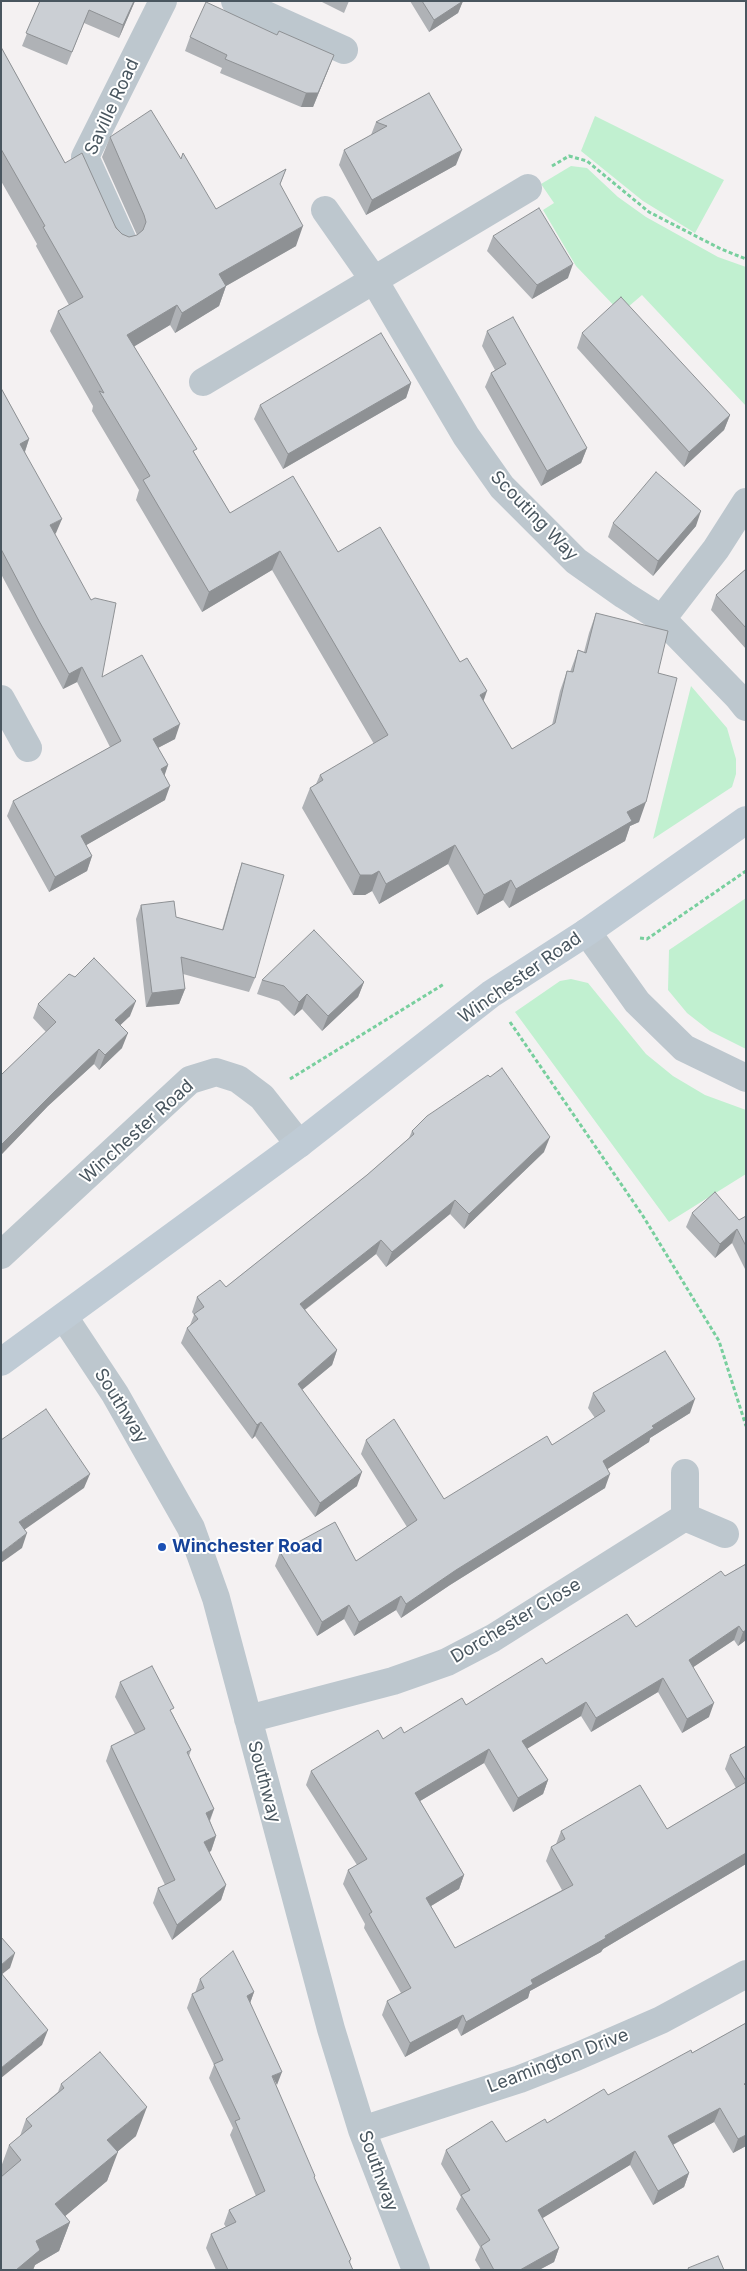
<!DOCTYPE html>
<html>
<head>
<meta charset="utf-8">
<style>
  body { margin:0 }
  #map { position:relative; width:747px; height:2271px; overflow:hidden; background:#f4f1f2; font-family:Inter,sans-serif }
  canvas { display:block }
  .frame { position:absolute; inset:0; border:2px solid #49565f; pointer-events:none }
</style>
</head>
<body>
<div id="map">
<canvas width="747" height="2271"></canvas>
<div class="frame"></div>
</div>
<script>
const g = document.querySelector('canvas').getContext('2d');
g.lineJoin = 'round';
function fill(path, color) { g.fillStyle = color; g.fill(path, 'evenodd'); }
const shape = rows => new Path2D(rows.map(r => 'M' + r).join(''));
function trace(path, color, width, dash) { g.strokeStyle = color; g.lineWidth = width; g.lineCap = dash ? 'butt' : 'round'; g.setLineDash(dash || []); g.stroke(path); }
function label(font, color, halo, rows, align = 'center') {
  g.font = font + ' Inter,sans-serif'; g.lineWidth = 4; g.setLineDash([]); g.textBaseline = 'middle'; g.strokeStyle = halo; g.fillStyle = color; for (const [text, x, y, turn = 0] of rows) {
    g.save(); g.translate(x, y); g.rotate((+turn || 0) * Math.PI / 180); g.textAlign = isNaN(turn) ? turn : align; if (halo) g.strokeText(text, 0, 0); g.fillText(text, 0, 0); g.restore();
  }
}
fill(shape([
  [595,116,724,180,695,233,643,201,581,151],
  [571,166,587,168,618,197,646,217,718,257,746,267,746,406,642,295,621,313,576,266,543,210,554,203,541,184],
  [691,686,727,728,736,759,736,774,732,787,653,839],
  [746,898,746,1049,710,1031,687,1013,668,990,669,950],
  [571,979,588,983,646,1054,673,1076,705,1095,746,1110,746,1174,669,1222,515,1012,560,981]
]), '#c1f0d0');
trace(shape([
  [552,166,569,156,587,161,649,212,721,249,746,259],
  [640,938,647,939,746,871],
  [510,1022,643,1216,719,1341,746,1426],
  [290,1079,444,984]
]), '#78cf9e', 3, [4, 2.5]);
trace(shape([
  [235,1,344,50],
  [325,210,374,280,466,436,502,487,576,561,624,595,662,619,738,697,746,707],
  [123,241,85,157,163,1],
  [203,382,528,188],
  [662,619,716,549,746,502],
  [1,699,28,748],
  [587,932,637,1002,684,1048,746,1078],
  [1,1255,190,1080,216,1072,238,1079,262,1097,299,1144],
  [64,1317,115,1394,191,1528,216,1598,331,2029,362,2130,416,2270],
  [685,1517,725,1534],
  [248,1719,393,1681,447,1662,493,1638,685,1517,685,1473],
  [362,2130,520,2079,576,2057,661,2020,746,1974]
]), '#bdc7ce', 28);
trace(shape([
  [1,1362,299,1144,491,994,587,932,746,820]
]), '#bfcbd5', 28);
fill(shape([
  [40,1,135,1,119,38,84,23,67,65,22,46],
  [320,1,349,1,344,13],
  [410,1,463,1,458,13,429,32],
  [190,37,329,68,313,107,301,107,220,73,222,68,185,51],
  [1,47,65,163,122,234,129,237,137,235,102,157,110,137,181,159,216,209,286,169,280,185,296,246,226,286,219,306,175,333,170,325,134,346,195,454,230,513,338,552,460,662,512,749,552,725,560,691,567,671,570,672,578,650,584,652,589,633,596,613,658,673,639,822,630,826,625,841,509,908,503,900,477,915,448,864,379,904,372,891,365,895,353,895,302,808,310,788,316,784,320,775,374,744,272,570,202,612,136,500,139,490,92,411,93,406,50,331,58,311,69,305,36,246,37,244,1,181],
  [429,93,456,165,366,215,339,165,344,150,371,135,376,122],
  [493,236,568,278,532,299,487,251],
  [487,331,587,448,581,463,541,486,485,387,491,373,495,370,482,346],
  [582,333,730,415,724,430,684,467,577,348],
  [411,383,406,398,283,469,254,419,260,405],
  [1,388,29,439,25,452,56,533,55,534,102,677,175,739,158,748,168,765,164,775,165,800,86,845,92,856,87,871,49,892,7,816,13,801,110,747,77,682,63,689,34,636,1,574],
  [613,523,696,526,653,576,608,537],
  [746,569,746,649,711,610,716,595],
  [242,863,255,978,249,992,183,974,185,989,179,1004,146,1007,136,919,141,905,176,917,222,930,237,878],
  [262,980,364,982,358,997,322,1031,302,1009,294,1016,279,1001,257,994],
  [38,1004,130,1016,120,1025,122,1048,99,1070,94,1064,48,1106,1,1155,1,1075,46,1032,33,1018],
  [412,1131,544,1152,464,1229,450,1214,386,1267,376,1254,305,1310,337,1350,332,1365,302,1390,357,1486,315,1517,255,1436,252,1439,181,1343,187,1328,190,1325,194,1315,192,1312,197,1297,226,1287,367,1175,409,1138],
  [692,1213,739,1220,746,1216,746,1271,732,1243,715,1258,686,1227],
  [593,1393,690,1413,650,1438,649,1442,607,1469,605,1488,450,1585,401,1618,396,1610,354,1636,344,1619,317,1636,275,1566,280,1552,356,1561,407,1527,361,1454,366,1440,444,1499,552,1445,595,1418,588,1408],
  [746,1564,746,1640,738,1646,734,1640,693,1667,709,1717,682,1733,658,1692,591,1732,581,1716,527,1748,548,1780,543,1794,513,1812,484,1763,420,1801,464,1875,459,1889,431,1906,455,1948,562,1890,546,1861,551,1847,556,1844,561,1831,667,1829,736,1788,725,1769,730,1755,746,1746,746,1864,603,1949,601,1952,530,1991,528,1998,461,2036,457,2028,405,2057,382,2015,387,2001,401,1993,364,1928,365,1924,343,1884,348,1870,357,1865,306,1785,311,1771,383,1739,404,1733,466,1705,546,1664,636,1627,725,1576],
  [120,1682,172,1713,191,1750,189,1756,214,1809,210,1821,216,1836,211,1851,209,1852,226,1885,221,1900,172,1940,153,1903,158,1888,165,1885,106,1761,111,1746,135,1734,115,1697],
  [200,1979,254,1992,250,2003,276,2085,314,2178,351,2259,350,2263,353,2270,216,2270,206,2248,211,2234,226,2227,224,2224,229,2210,256,2196,230,2135,233,2128,209,2078,214,2065,187,2008,192,1994,195,1993],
  [746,2023,746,2146,733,2153,714,2122,673,2145,689,2173,684,2187,653,2205,630,2165,542,2218,559,2248,554,2262,539,2270,481,2270,475,2260,480,2247,456,2209,461,2197,441,2164,446,2150,506,2142,608,2095,692,2053],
  [61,2084,136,2136,117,2152,107,2181,65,2216,70,2222,59,2251,35,2265,33,2270,1,2270,1,2167,9,2145,20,2136,26,2119,58,2092]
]), '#afb2b6');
fill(shape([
  [134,1,135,1,119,38,123,25],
  [463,1,458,13,429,32,434,20],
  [334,55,313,107,301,107,306,93],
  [462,150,456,165,366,215,372,200],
  [303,226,296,246,226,286,219,306,175,333,182,313,219,274],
  [573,264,568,278,532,299,537,285],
  [177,305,170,325,120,355,127,335],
  [411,383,406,398,283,469,288,454],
  [730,415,724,430,684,467,689,452],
  [29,439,24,454,20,444],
  [587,448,581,463,541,486,547,471],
  [701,511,696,526,653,576,658,561],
  [62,519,56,533,45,540,50,525],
  [280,551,272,570,202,612,209,592],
  [82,667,77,682,63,689,69,674],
  [487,691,480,711,480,695],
  [180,724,175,739,148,753,153,739],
  [168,765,163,780,161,769],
  [170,786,165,800,76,851,81,836],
  [646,802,639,822,630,826,625,841,509,908,516,889,627,812],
  [455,845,448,864,379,904,386,884],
  [92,856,87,871,49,892,55,877],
  [379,871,372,891,365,895,353,895,360,875],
  [511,880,503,900,477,915,484,895],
  [364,982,358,997,322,1031,328,1016],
  [185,989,179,1004,146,1007,152,993],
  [307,994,302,1009,294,1016,299,1002],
  [136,1001,130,1016,110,1035,115,1020],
  [128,1033,122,1048,99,1070,105,1055],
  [99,1049,94,1064,48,1106,1,1155,1,1145,54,1092],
  [550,1137,544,1152,464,1229,469,1214],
  [455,1200,450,1214,386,1267,392,1252],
  [737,1229,732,1243,715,1258,720,1244],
  [381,1240,376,1254,294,1318,300,1304],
  [337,1350,332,1365,292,1398,298,1384],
  [695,1399,690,1413,650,1438,649,1442,597,1476,603,1461,652,1426],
  [261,1422,255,1436,252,1439,257,1425],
  [362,1472,357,1486,315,1517,320,1503],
  [90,1474,84,1488,14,1537,19,1522],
  [610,1474,605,1488,450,1585,401,1618,406,1604,456,1570],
  [27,1533,22,1548,1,1563,1,1553],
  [401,1596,396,1610,354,1636,359,1622],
  [349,1605,344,1619,317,1636,322,1622],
  [739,1626,734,1640,683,1674,689,1660],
  [746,1630,746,1640,738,1646,743,1632],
  [663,1678,658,1692,591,1732,596,1718],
  [586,1702,581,1716,517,1755,522,1741],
  [714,1703,709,1717,682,1733,687,1719],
  [489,1749,484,1763,410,1807,415,1793],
  [548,1780,543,1794,513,1812,518,1798],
  [214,1809,208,1824,206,1813],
  [216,1836,211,1851,199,1857,204,1842],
  [746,1853,746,1864,603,1949,601,1952,530,1991,528,1998,461,2036,466,2022,531,1980],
  [464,1875,459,1889,421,1912,426,1898],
  [226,1885,221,1900,172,1940,177,1925],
  [15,1953,10,1968,1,1975,1,1965],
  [254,1992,249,2006,247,1996],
  [463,2015,457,2028,405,2057,410,2043],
  [48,2030,42,2045,1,2078,1,2068],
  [282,2072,277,2085,272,2076],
  [147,2107,136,2136,97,2169,107,2140],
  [720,2108,714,2122,663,2150,668,2136],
  [746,2135,746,2146,733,2153,738,2139],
  [635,2151,630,2165,533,2224,538,2210],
  [118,2152,107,2181,45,2233,55,2204],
  [689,2173,684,2187,653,2205,658,2191],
  [70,2222,59,2251,35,2265,33,2270,16,2270,36,2241],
  [559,2248,554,2262,539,2270,520,2270]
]), '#8e9194');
const building = shape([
  [40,1,134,1,123,25,89,10,72,52,26,33,40,1],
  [422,1,463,1,434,20,422,1],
  [206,2,277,35,279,31,334,55,318,93,306,93,225,59,227,55,190,37,206,2],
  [1,47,65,163,82,153,116,228,122,234,129,237,137,235,143,230,146,222,144,215,110,137,151,110,181,159,183,153,216,209,286,169,280,184,303,226,219,274,226,286,182,313,177,305,127,335,197,449,193,451,230,513,293,476,338,552,380,527,460,662,467,658,487,691,480,695,512,749,555,723,567,671,573,672,578,650,586,653,596,613,668,631,658,673,677,678,646,802,627,812,632,821,516,889,511,880,484,895,455,845,386,884,379,871,372,875,360,875,310,788,323,780,320,775,388,735,280,551,209,592,143,480,150,476,99,391,104,393,58,311,83,297,43,227,45,226,1,149,1,47],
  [429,93,462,150,372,200,344,150,387,126,376,122,429,93],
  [539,208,573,264,537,285,493,236,539,208],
  [621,297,730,415,689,452,582,333,621,297],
  [513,317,587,448,547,471,491,373,506,364,487,331,513,317],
  [381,333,411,383,288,454,260,405,381,333],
  [1,388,29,439,20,444,62,519,50,525,91,600,95,598,116,603,102,677,142,655,180,724,153,739,168,765,161,769,170,786,81,836,92,856,55,877,13,801,121,741,82,667,69,674,39,621,1,549,1,388],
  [656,472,701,511,658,561,613,523,656,472],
  [746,569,746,628,716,595,746,569],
  [242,863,284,875,255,978,181,957,185,989,152,993,141,905,174,901,176,917,223,930,242,863],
  [314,930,364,982,328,1016,307,994,299,1002,284,986,262,980,314,930],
  [94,958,136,1001,115,1020,128,1033,105,1055,99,1049,54,1092,1,1145,1,1075,56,1022,38,1004,69,974,75,977,94,958],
  [502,1068,550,1137,469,1214,455,1200,392,1252,381,1240,300,1304,337,1350,298,1384,362,1472,320,1503,261,1422,257,1425,187,1328,198,1319,194,1314,204,1307,197,1297,220,1280,226,1287,367,1175,414,1134,412,1131,427,1116,488,1075,490,1077,502,1068],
  [715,1192,739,1220,746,1216,746,1246,737,1229,720,1244,692,1213,715,1192],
  [665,1351,695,1399,652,1426,654,1428,603,1461,610,1474,456,1570,406,1604,401,1596,359,1622,349,1605,322,1622,280,1552,335,1522,356,1561,417,1520,366,1440,394,1419,444,1499,547,1436,552,1445,605,1411,593,1393,665,1351],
  [46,1409,90,1474,19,1522,27,1533,1,1553,1,1440,46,1409],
  [746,1564,746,1630,743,1632,739,1626,689,1660,714,1703,687,1719,663,1678,596,1718,586,1702,522,1741,548,1780,518,1798,489,1749,415,1793,464,1875,426,1898,455,1948,573,1885,551,1847,565,1839,561,1831,640,1785,667,1829,746,1782,746,1853,605,1936,606,1938,531,1980,533,1984,466,2022,463,2015,410,2043,387,2001,411,1988,369,1914,372,1912,348,1870,367,1859,311,1771,378,1730,383,1739,401,1727,404,1733,462,1698,466,1705,542,1658,546,1664,627,1614,636,1627,721,1571,725,1576,746,1564],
  [152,1666,174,1708,170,1710,191,1750,187,1752,214,1809,206,1813,216,1836,204,1842,226,1885,177,1925,158,1888,175,1880,111,1746,145,1729,120,1682,152,1666],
  [746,1746,746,1781,730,1755,746,1746],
  [1,1937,15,1953,1,1965,1,1937],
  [233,1951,254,1992,247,1996,282,2072,272,2076,315,2176,314,2177,351,2259,349,2261,353,2270,228,2270,211,2234,236,2222,229,2210,265,2191,235,2121,240,2119,214,2064,223,2060,192,1994,204,1988,200,1979,233,1951],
  [1,1973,48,2030,1,2068,1,1973],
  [746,2023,746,2083,744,2084,746,2086,746,2135,738,2139,720,2108,668,2136,689,2173,658,2191,635,2151,538,2210,559,2248,520,2270,494,2270,481,2246,490,2240,461,2195,470,2190,446,2150,492,2121,506,2142,545,2119,547,2123,604,2089,608,2095,691,2050,692,2053,746,2023],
  [100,2052,147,2107,107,2140,118,2152,55,2204,70,2222,36,2241,40,2250,16,2270,1,2270,1,2177,21,2160,9,2145,32,2126,26,2119,64,2088,61,2084,100,2052],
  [718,2256,724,2270,689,2270,688,2268,718,2256]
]);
fill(building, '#cbcfd4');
trace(building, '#8e9194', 1);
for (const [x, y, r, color] of [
  [162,1547,5,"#1a4fb4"]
]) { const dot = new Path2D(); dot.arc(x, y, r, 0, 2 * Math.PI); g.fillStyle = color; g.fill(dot); trace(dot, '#fff', 2); }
label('18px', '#49565f', '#fff', [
  ["Saville Road",112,107,-65],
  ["Scouting Way",534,516,46],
  ["Winchester Road",520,978,-35],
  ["Winchester Road",137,1132,-42],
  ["Southway",121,1406,58],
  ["Dorchester Close",516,1621,-31],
  ["Southway",264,1782,75],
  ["Leamington Drive",558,2061,-21],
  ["Southway",378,2171,70]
]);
label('bold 18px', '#164399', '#fff', [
  ["Winchester Road",172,1547]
], 'left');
</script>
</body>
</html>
